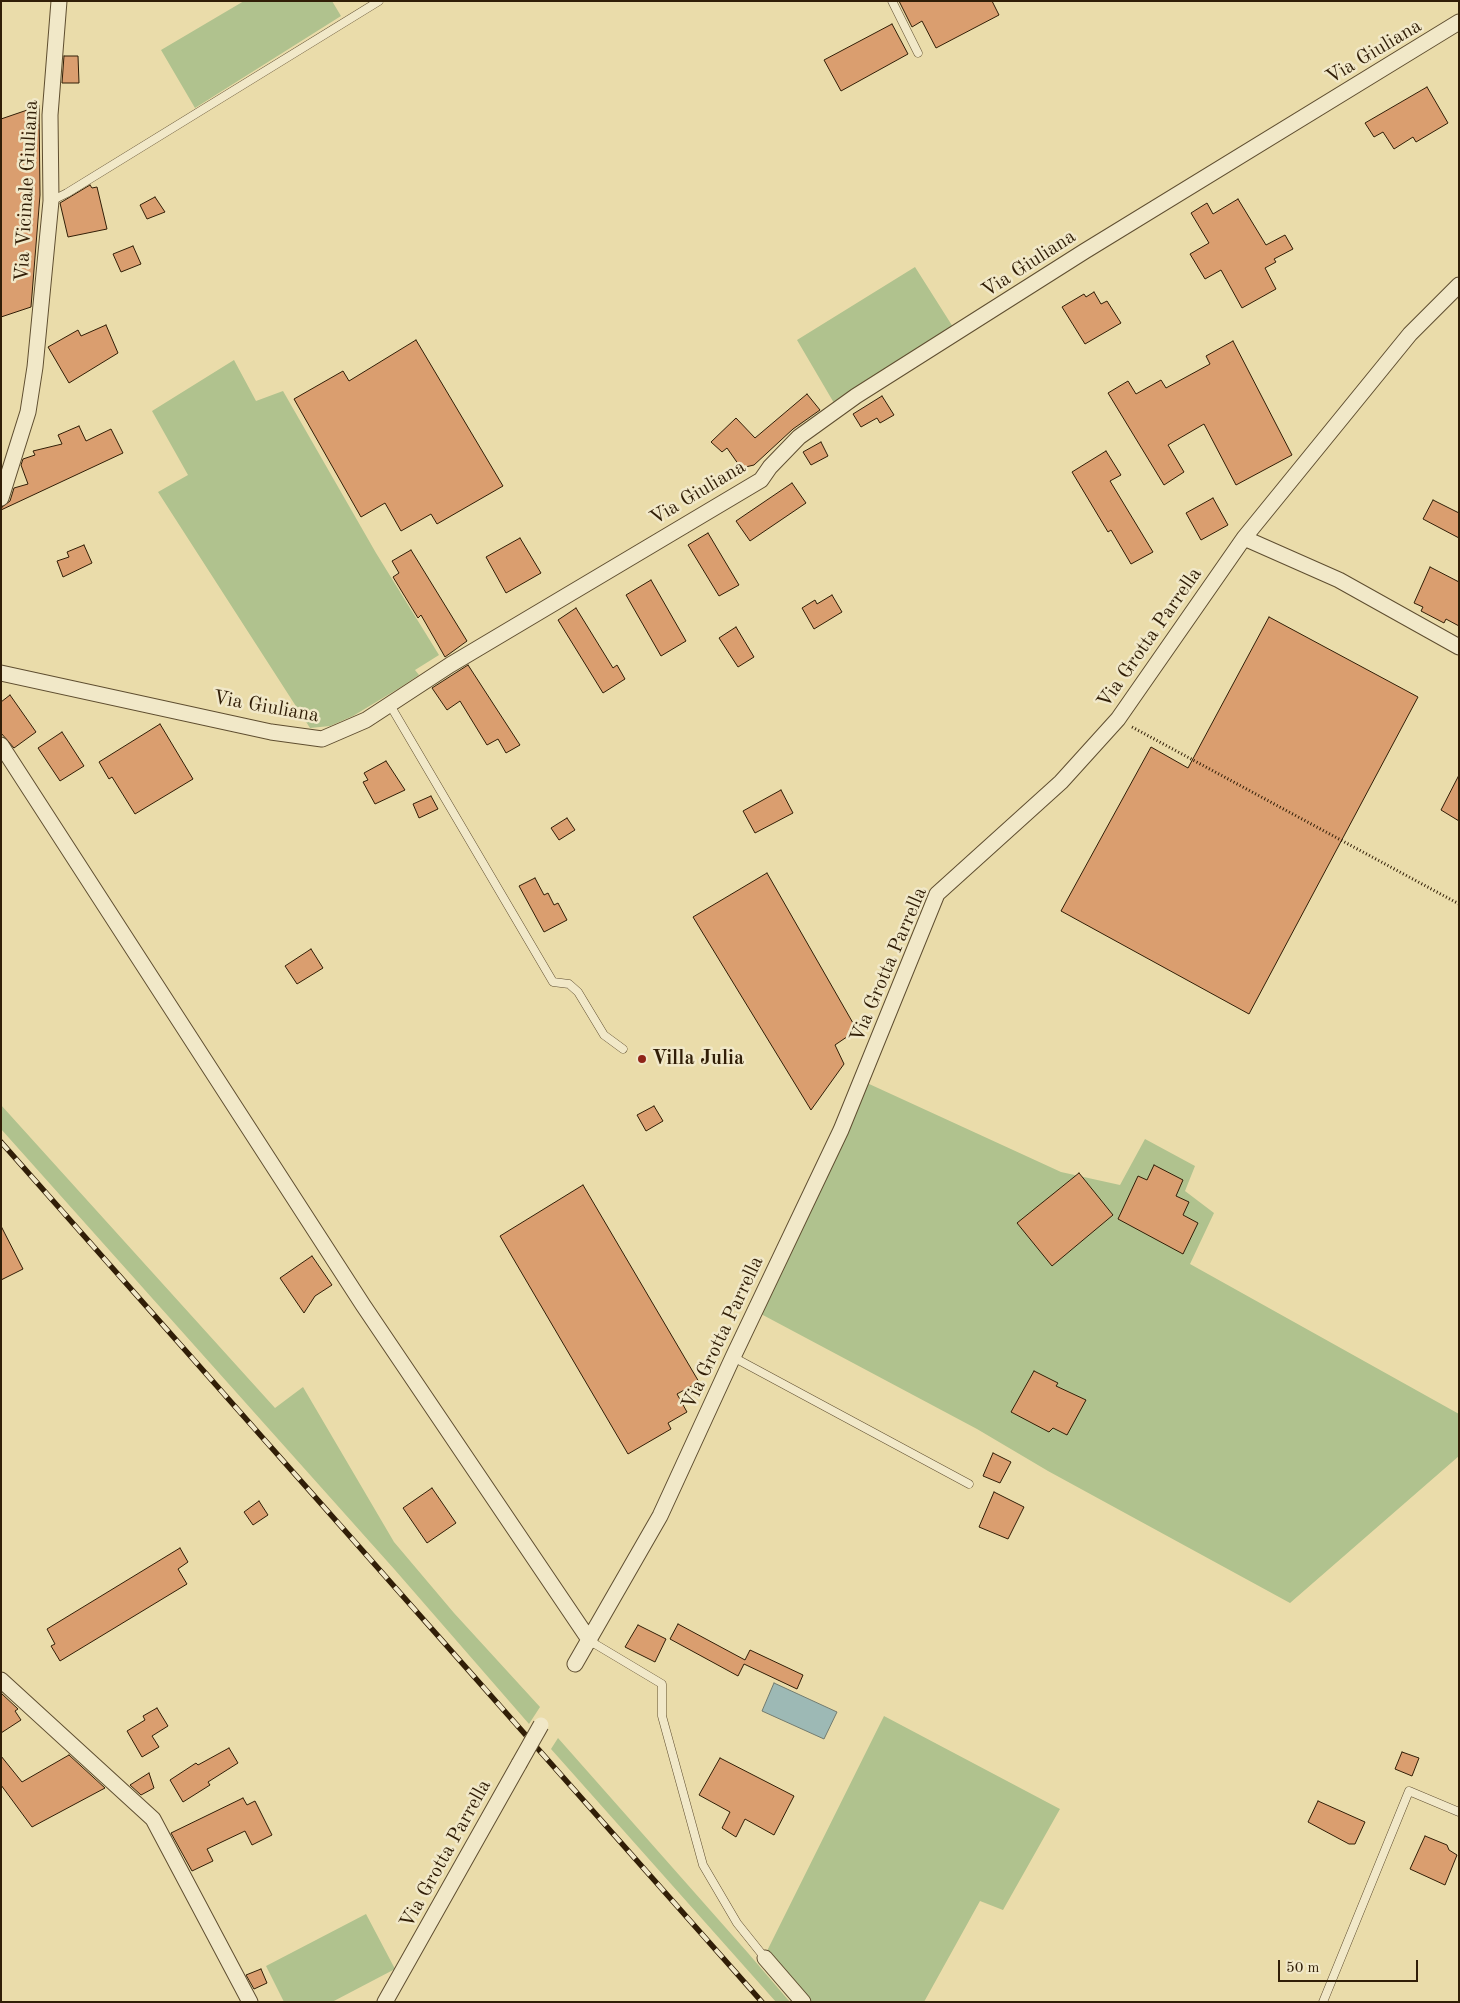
<!DOCTYPE html>
<html>
<head>
<meta charset="utf-8">
<style>
  body { margin:0 }
  #map { position:relative; width:1460px; height:2003px; overflow:hidden; background:#eadcaa; font-family:"Old Standard TT",serif }
  canvas { display:block }
  .frame { position:absolute; inset:0; border:2px solid #311e07; pointer-events:none }
  .scale { position:absolute; left:1278px; top:1960px; width:140px; height:22px; box-sizing:border-box; border:2px solid #311e07; border-top:0; padding-left:6px; font-size:15px; line-height:18px; white-space:nowrap; color:#311e07; -webkit-text-stroke:4px #f1e8c8; paint-order:stroke }
</style>
</head>
<body>
<div id="map">
<canvas width="1460" height="2003"></canvas>
<div class="frame"></div>
<div class="scale">50 m</div>
</div>
<script>
const g = document.querySelector('canvas').getContext('2d');
g.lineJoin = 'round';
function fill(path, color) { g.fillStyle = color; g.fill(path, 'evenodd'); }
const shape = rows => new Path2D(rows.map(r => 'M' + r).join(''));
function trace(path, color, width, dash) { g.strokeStyle = color; g.lineWidth = width; g.lineCap = dash ? 'butt' : 'round'; g.setLineDash(dash || []); g.stroke(path); }
function label(font, color, halo, rows, align = 'center') {
  g.font = font + ' "Old Standard TT",serif'; g.lineWidth = 5; g.setLineDash([]); g.textBaseline = 'middle'; g.strokeStyle = halo; g.fillStyle = color; for (const [text, x, y, turn = 0] of rows) {
    g.save(); g.translate(x, y); g.rotate((+turn || 0) * Math.PI / 180); g.textAlign = isNaN(turn) ? turn : align; if (halo) g.strokeText(text, 0, 0); g.fillText(text, 0, 0); g.restore();
  }
}
fill(shape([
  [244,1,332,1,341,16,195,108,161,50],
  [915,267,953,327,834,403,797,340],
  [234,360,256,401,283,391,376,553,439,655,415,670,419,675,401,687,353,716,330,726,310,728,158,492,188,475,152,411],
  [867,1083,1061,1172,1120,1185,1145,1139,1195,1166,1185,1191,1214,1213,1190,1264,1459,1414,1459,1456,1290,1603,1048,1471,977,1429,761,1314],
  [1,1105,275,1408,303,1387,394,1542,454,1613,540,1707,529,1724,395,1570,1,1129],
  [884,1716,1060,1809,1003,1910,980,1901,924,2002,809,2002,767,1951],
  [558,1738,748,1953,790,2002,776,2002,551,1749],
  [366,1914,395,1969,332,2002,284,2002,266,1966]
]), '#b0c28e');
const water = shape([
  [774,1683,837,1712,824,1739,762,1711,774,1683]
]);
fill(water, '#9db9b5');
trace(water, '#727b6f', 1);
const building = shape([
  [899,1,992,1,999,15,936,48,922,21,912,27,899,1],
  [892,24,908,54,841,91,824,60,892,24],
  [64,56,78,56,79,83,62,83,64,56],
  [1427,87,1448,123,1416,142,1413,137,1394,149,1383,132,1374,137,1365,123,1427,87],
  [39,106,40,195,31,307,1,317,1,119,39,106],
  [90,185,92,188,97,187,107,229,68,237,60,203,90,185],
  [155,197,165,212,147,219,140,205,155,197],
  [1238,199,1266,245,1285,235,1293,249,1274,259,1276,262,1265,268,1276,289,1242,308,1221,270,1205,279,1190,254,1209,243,1191,213,1207,203,1213,214,1238,199],
  [133,246,141,264,121,272,113,254,133,246],
  [1094,292,1101,304,1107,301,1121,323,1085,344,1062,307,1084,294,1086,297,1094,292],
  [106,325,118,353,69,383,48,347,78,330,81,336,106,325],
  [416,340,503,486,437,524,431,514,401,531,385,503,361,517,294,399,343,371,349,381,416,340],
  [1233,341,1292,455,1236,485,1204,424,1168,445,1184,472,1164,485,1108,393,1128,381,1136,394,1161,380,1166,388,1210,364,1206,356,1233,341],
  [807,394,820,410,793,429,754,465,741,468,727,448,722,452,711,442,736,418,755,438,807,394],
  [882,396,894,415,880,423,877,418,861,427,853,414,882,396],
  [79,426,86,441,111,429,123,453,1,510,2,507,10,501,14,488,28,484,21,465,23,459,35,455,33,451,62,444,58,435,79,426],
  [821,442,828,456,811,465,803,452,821,442],
  [1106,451,1121,475,1110,481,1153,552,1131,564,1111,530,1108,532,1072,472,1106,451],
  [792,483,806,503,750,541,736,521,792,483],
  [1213,498,1228,525,1201,540,1186,513,1213,498],
  [1433,500,1459,513,1459,538,1423,519,1433,500],
  [708,533,739,585,719,596,688,545,708,533],
  [520,538,541,573,506,593,486,557,520,538],
  [84,545,92,563,63,577,57,561,69,557,67,552,84,545],
  [411,550,467,641,445,657,421,615,418,618,393,577,399,573,392,561,411,550],
  [1430,567,1459,582,1459,626,1446,619,1444,623,1421,611,1423,607,1414,603,1430,567],
  [651,580,686,641,661,656,626,595,651,580],
  [832,595,842,612,814,629,802,608,815,600,817,604,832,595],
  [576,608,613,668,617,665,625,679,603,693,558,620,576,608],
  [1269,617,1418,697,1249,1014,1061,911,1151,747,1188,768,1269,617],
  [736,627,754,657,738,667,719,638,736,627],
  [468,665,520,745,506,753,498,739,487,745,460,701,447,710,432,688,468,665],
  [10,695,36,732,14,748,1,733,1,702,10,695],
  [160,724,193,779,135,814,112,777,109,779,99,762,160,724],
  [62,732,84,766,60,781,38,748,62,732],
  [386,761,405,790,375,804,363,782,368,780,364,773,386,761],
  [1459,775,1459,821,1441,810,1459,775],
  [781,790,793,813,755,833,743,811,781,790],
  [431,796,438,809,419,818,413,804,431,796],
  [567,818,575,830,559,840,551,828,567,818],
  [767,873,857,1030,835,1045,844,1064,811,1110,693,917,767,873],
  [535,878,544,895,548,893,554,905,558,903,567,920,544,932,519,886,535,878],
  [311,949,323,968,297,984,285,966,311,949],
  [654,1106,663,1121,646,1131,637,1115,654,1106],
  [1154,1165,1183,1180,1176,1196,1189,1202,1183,1215,1198,1223,1183,1254,1118,1219,1138,1176,1147,1180,1154,1165],
  [1079,1173,1113,1215,1052,1266,1017,1223,1079,1173],
  [583,1185,699,1382,677,1394,687,1412,668,1423,671,1429,628,1454,500,1236,583,1185],
  [1,1226,23,1269,1,1280,1,1226],
  [312,1256,332,1285,315,1296,304,1313,280,1278,312,1256],
  [1034,1371,1058,1383,1056,1386,1086,1400,1067,1435,1053,1428,1049,1432,1011,1412,1034,1371],
  [993,1453,1011,1462,1000,1483,983,1476,993,1453],
  [432,1488,456,1523,427,1543,403,1508,432,1488],
  [994,1492,1024,1507,1008,1539,979,1527,994,1492],
  [259,1501,268,1515,253,1525,244,1512,259,1501],
  [180,1548,188,1562,178,1569,187,1584,60,1661,51,1646,55,1644,47,1629,180,1548],
  [678,1624,745,1660,750,1650,803,1675,797,1689,744,1664,738,1676,670,1639,678,1624],
  [638,1625,666,1639,655,1662,625,1647,638,1625],
  [1,1693,18,1709,15,1711,21,1720,1,1733,1,1693],
  [157,1708,168,1726,152,1736,159,1747,142,1757,127,1731,145,1720,143,1716,157,1708],
  [229,1748,238,1763,208,1782,210,1785,183,1802,170,1780,196,1763,198,1765,229,1748],
  [1402,1752,1419,1758,1412,1776,1395,1769,1402,1752],
  [69,1755,105,1788,32,1827,1,1785,1,1756,22,1782,69,1755],
  [720,1758,794,1796,774,1835,745,1819,736,1837,722,1828,730,1812,699,1795,720,1758],
  [149,1773,154,1788,141,1795,130,1785,149,1773],
  [243,1798,247,1805,255,1801,272,1835,252,1845,245,1831,207,1849,213,1861,192,1871,171,1833,243,1798],
  [1318,1801,1365,1822,1355,1844,1349,1844,1308,1822,1318,1801],
  [1425,1836,1447,1845,1449,1850,1457,1855,1445,1885,1410,1869,1425,1836],
  [261,1969,267,1983,254,1989,246,1975,261,1969]
]);
fill(building, '#da9e6f');
trace(building, '#311e07', 1);
const lane = shape([
  [892,1,918,53],
  [51,201,67,193,379,1],
  [390,705,553,982,569,984,578,992,604,1035,623,1049],
  [733,1357,969,1484],
  [590,1641,662,1684,662,1716,703,1865,737,1923,765,1958],
  [1323,2002,1409,1791,1459,1812]
]);
const street = shape([
  [1,498,28,412,35,367,51,201,50,115,59,1],
  [1244,538,1339,580,1459,647],
  [1,673,271,732,322,739,366,720,450,665,761,480,770,467,799,437,856,396,1085,251,1459,22],
  [1,745,363,1305,590,1641],
  [575,1664,660,1516,733,1357,841,1130,937,894,1061,782,1118,719,1244,538,1410,334,1459,285],
  [1,1680,153,1819,250,2002],
  [765,1958,803,2002],
  [385,2002,519,1764]
]);
trace(lane, '#5f4e30', 9);
trace(street, '#5f4e30', 17);
trace(shape([
  [1132,727,1459,904]
]), '#311e07', 3, [1, 2.5]);
trace(lane, '#f1e8c8', 8);
trace(street, '#f1e8c8', 15);
const rail = shape([
  [1,1142,762,2002]
]);
trace(rail, '#311e07', 5.5);
trace(rail, '#f1e8c8', 4, [11]);
const streetBridge = shape([
  [519,1764,541,1725]
]);
trace(streetBridge, '#5f4e30', 17, []);
trace(streetBridge, '#f1e8c8', 15);
for (const [x, y, r, color] of [
  [642,1059,5,"#8f2418"]
]) { const dot = new Path2D(); dot.arc(x, y, r, 0, 2 * Math.PI); g.fillStyle = color; g.fill(dot); trace(dot, '#f1e8c8', 2); }
label('20px', '#311e07', '#f1e8c8', [
  ["Via Giuliana",1374,52,-31],
  ["Via Vicinale Giuliana",27,191,-87],
  ["Via Giuliana",1029,264,-33],
  ["Via Giuliana",698,493,-31],
  ["Via Grotta Parrella",1150,638,-55],
  ["Via Giuliana",266,707,10],
  ["Via Grotta Parrella",889,965,-67],
  ["Via Grotta Parrella",723,1333,-65],
  ["Via Grotta Parrella",446,1854,-61]
]);
label('bold 20px', '#311e07', '#f1e8c8', [
  ["Villa Julia",652,1059]
], 'left');
</script>
</body>
</html>
